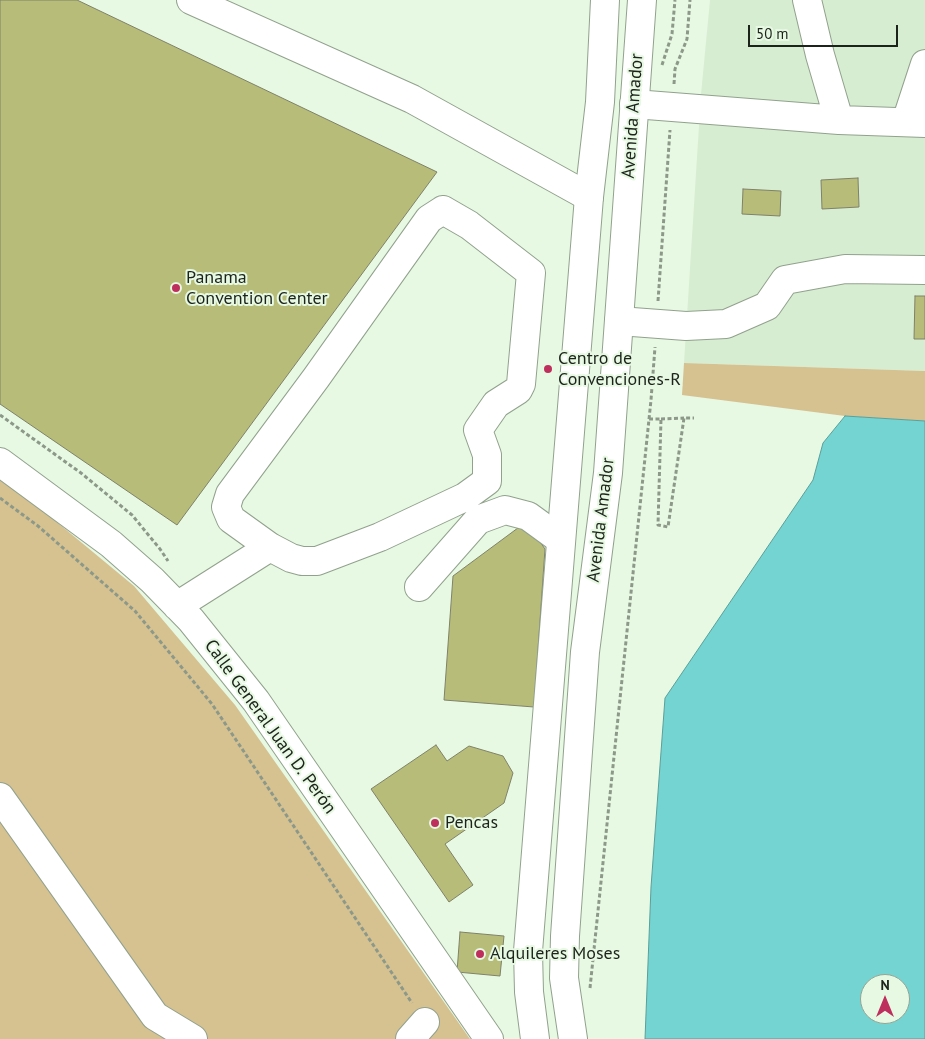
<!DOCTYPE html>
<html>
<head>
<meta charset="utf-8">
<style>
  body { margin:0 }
  #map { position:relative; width:925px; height:1039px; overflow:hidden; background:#e7f9e3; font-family:"PT Sans",sans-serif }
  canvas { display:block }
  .north { position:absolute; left:860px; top:974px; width:50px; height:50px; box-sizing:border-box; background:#e7f9e3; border:1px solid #96a393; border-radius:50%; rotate:0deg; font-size:14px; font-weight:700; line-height:20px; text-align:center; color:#1c231b }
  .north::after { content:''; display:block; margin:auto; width:18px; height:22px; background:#be2f5d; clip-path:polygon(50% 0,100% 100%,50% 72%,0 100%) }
  .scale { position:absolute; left:748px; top:25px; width:150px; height:22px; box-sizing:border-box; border:2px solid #1c231b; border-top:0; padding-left:6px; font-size:15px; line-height:18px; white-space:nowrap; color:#1c231b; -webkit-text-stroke:4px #e7f9e3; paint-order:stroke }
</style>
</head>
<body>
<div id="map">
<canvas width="925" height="1039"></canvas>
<div class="north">N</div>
<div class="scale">50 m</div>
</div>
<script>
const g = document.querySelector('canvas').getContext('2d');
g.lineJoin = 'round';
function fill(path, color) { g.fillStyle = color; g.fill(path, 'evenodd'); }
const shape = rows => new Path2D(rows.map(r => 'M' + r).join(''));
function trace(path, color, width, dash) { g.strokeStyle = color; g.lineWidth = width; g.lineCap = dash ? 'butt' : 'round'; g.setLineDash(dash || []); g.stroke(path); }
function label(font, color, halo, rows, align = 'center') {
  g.font = font + ' "PT Sans",sans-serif'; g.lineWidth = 4; g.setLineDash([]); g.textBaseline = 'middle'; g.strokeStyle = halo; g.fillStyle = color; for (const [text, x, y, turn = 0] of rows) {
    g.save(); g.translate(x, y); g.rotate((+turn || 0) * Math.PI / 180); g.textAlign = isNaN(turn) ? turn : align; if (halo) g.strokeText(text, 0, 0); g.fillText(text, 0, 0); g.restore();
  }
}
fill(shape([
  [710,0,925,0,925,371,684,363,701,94]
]), '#d7edd1');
fill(shape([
  [684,363,925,371,925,421,845,416,682,395],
  [0,480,47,514,134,586,235,705,470,1039,0,1039]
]), '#d6c191');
const water = shape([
  [845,416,925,421,925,1039,645,1039,651,887,665,698,813,480,823,443,845,416],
  [870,984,900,984,900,1014,870,1014,870,984]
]);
fill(water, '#74d4d1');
trace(water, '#5a9f9a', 1);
const building = shape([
  [0,0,77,0,437,172,177,525,0,404,0,0],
  [858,178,859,207,822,209,821,180,858,178],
  [743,189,781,191,780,216,742,214,743,189],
  [915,296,925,296,925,339,914,339,915,296],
  [526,522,545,549,534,707,444,700,453,576,526,522],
  [436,745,447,761,469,746,503,756,513,773,504,803,445,844,473,885,449,902,371,789,436,745],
  [460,932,504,936,500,976,457,972,460,932]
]);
fill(building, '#b7bd78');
trace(building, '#7f816a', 1);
const minor = shape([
  [191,0,412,99,589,197],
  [807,0,820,55,839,120],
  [634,104,839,120,925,123],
  [906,122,925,64],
  [443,210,469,225,531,273,521,384,518,390,496,404,478,430,487,455,487,481,465,497,380,537,317,561,302,561,291,558,270,547,231,519,226,507,230,494,316,378,429,219,443,210],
  [619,321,686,326,726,324,767,306,785,280,845,269,925,270],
  [0,462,111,544,152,580,191,620,256,701,489,1039],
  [419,587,478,520,505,510,528,516,561,540],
  [177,606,270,547],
  [0,797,155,1016,193,1039],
  [410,1039,425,1022]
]);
const major = shape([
  [535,1039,529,992,528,951,589,197,600,102,605,0],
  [573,1039,564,978,565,936,585,652,608,473,642,0]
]);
trace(minor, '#91a18d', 30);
trace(major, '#91a18d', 30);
trace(shape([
  [662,65,672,34,675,0],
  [674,84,675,69,687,39,690,0],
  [658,301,670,130],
  [0,415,81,473,132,515,160,549,168,561],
  [649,419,661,419,658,525,668,527,684,418,694,418],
  [661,419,684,418],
  [0,498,38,526,135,611,212,704,412,1003],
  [590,988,651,400,655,347]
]), '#8c9989', 3, [4, 2.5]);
trace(minor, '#fff', 28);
trace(major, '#fff', 28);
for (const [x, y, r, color] of [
  [176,288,5,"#be2f5d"],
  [548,369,5,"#be2f5d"],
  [435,823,5,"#be2f5d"],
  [480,954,5,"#be2f5d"]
]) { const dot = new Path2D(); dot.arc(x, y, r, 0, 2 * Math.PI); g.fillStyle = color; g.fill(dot); trace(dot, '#e7f9e3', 2); }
label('18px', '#1c231b', '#e7f9e3', [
  ["Avenida Amador",633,116,-86],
  ["Avenida Amador",601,520,-83],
  ["Calle General Juan D. Perón",270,727,54]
]);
label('18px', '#1c231b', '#e7f9e3', [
  ["Panama",186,278],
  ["Convention Center",186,299],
  ["Centro de",558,359],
  ["Convenciones-R",558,380],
  ["Pencas",445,823],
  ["Alquileres Moses",490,954]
], 'left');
</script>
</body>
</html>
